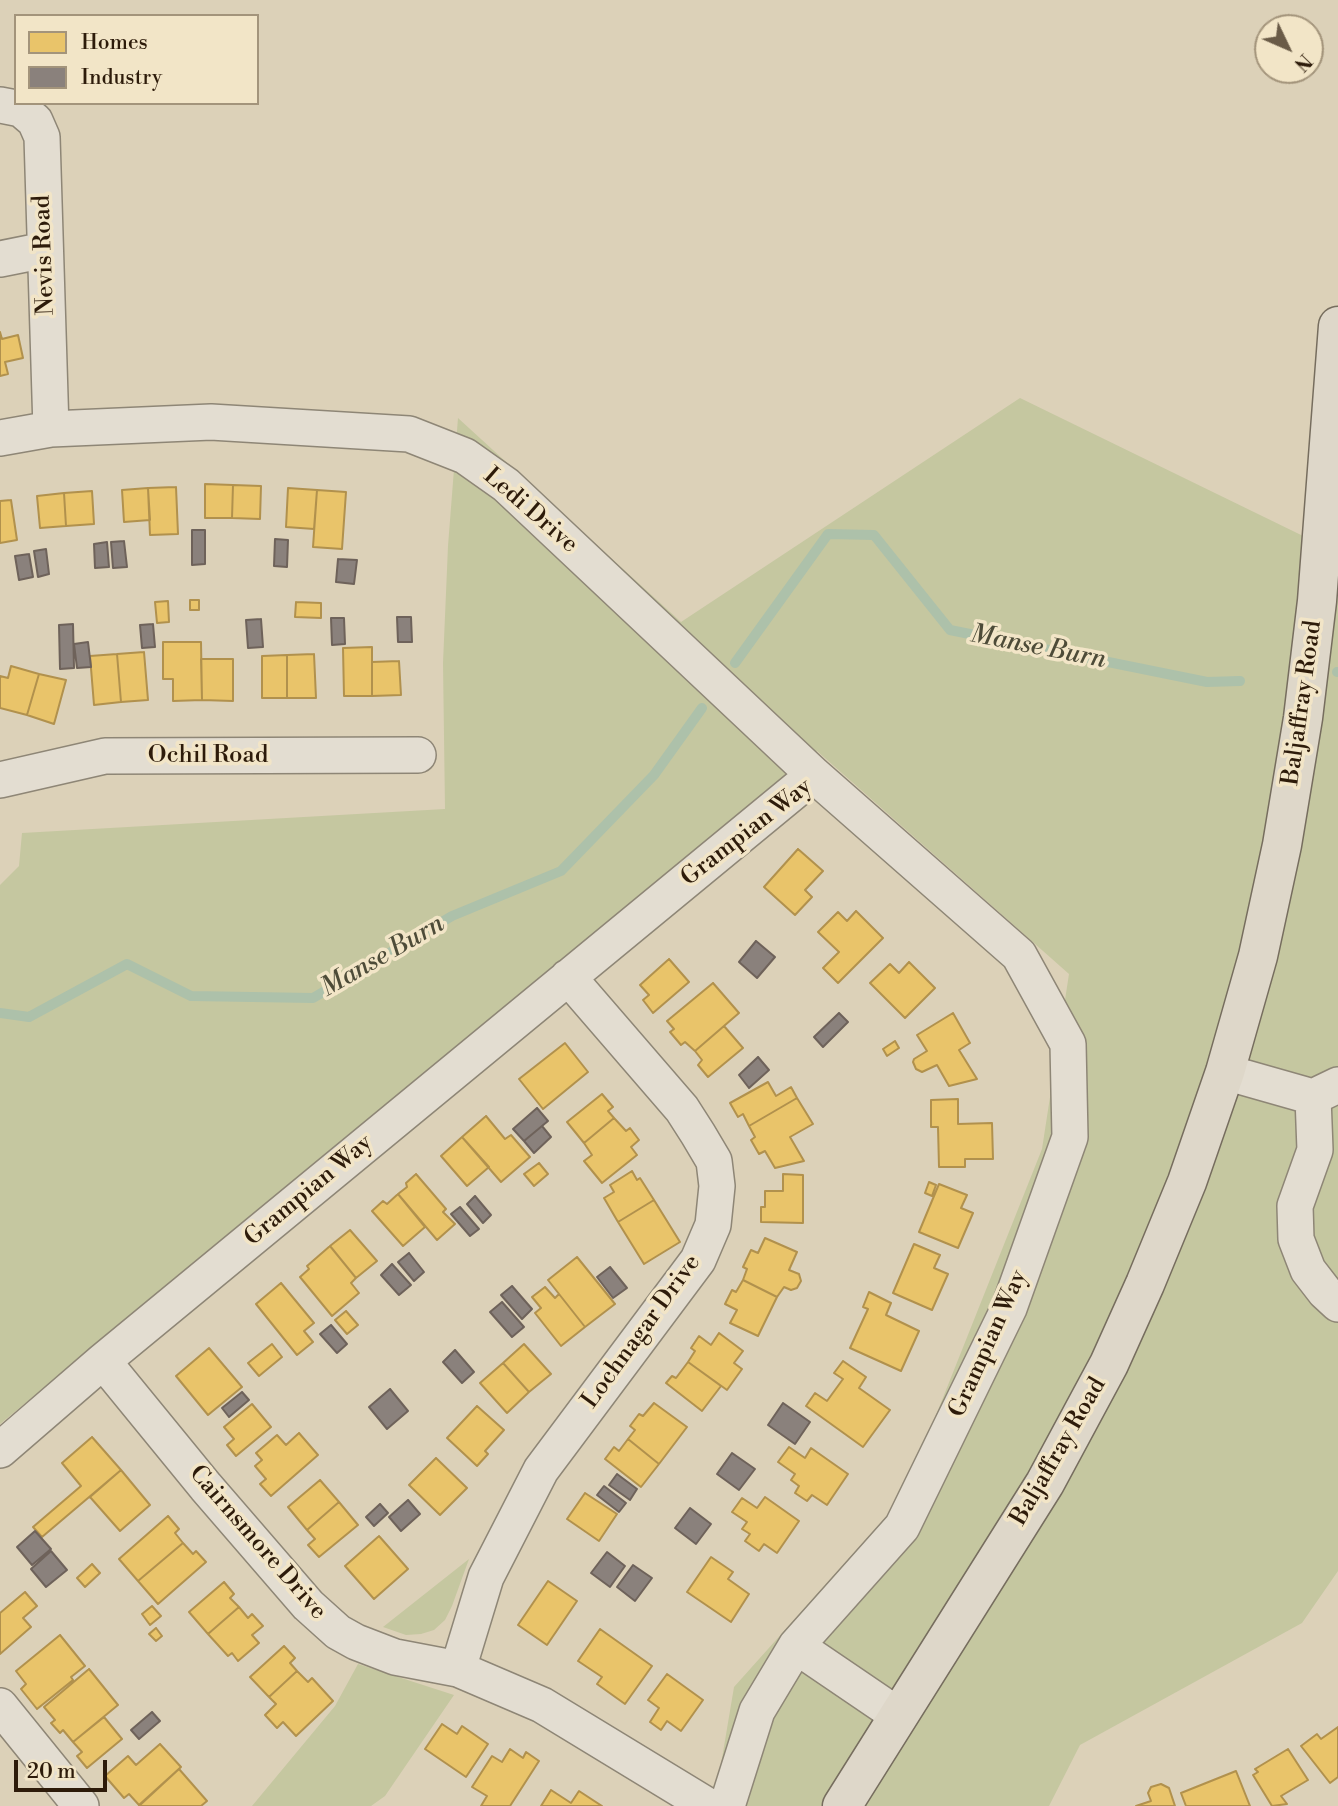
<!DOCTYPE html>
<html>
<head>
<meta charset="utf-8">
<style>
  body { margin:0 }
  #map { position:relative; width:1338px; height:1806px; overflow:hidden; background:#dcd1b8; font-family:"Libre Bodoni",serif }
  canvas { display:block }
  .legend { position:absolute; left:14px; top:14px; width:245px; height:91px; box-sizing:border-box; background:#f2e5c7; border:2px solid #a3947b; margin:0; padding:9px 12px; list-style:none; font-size:21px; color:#2d1b0a }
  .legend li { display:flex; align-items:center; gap:14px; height:35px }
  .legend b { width:35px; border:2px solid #a3947b }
  .north { position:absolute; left:1254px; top:14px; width:70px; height:70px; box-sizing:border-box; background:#f2e5c7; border:2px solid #a3947b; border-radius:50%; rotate:134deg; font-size:19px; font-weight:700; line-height:28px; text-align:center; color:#2d1b0a }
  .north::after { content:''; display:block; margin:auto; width:24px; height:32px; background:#6a5b47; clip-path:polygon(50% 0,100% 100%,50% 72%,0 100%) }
  .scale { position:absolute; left:14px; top:1760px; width:93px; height:32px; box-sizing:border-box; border:4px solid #2d1b0a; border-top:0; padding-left:9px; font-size:21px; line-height:24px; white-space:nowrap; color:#2d1b0a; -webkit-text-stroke:5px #f2e5c7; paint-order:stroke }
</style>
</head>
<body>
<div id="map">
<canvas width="1338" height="1806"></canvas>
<ul class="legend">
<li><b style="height:19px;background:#e9c46a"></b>Homes</li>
<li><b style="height:19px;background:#8a817c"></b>Industry</li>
</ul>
<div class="north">N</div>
<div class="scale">20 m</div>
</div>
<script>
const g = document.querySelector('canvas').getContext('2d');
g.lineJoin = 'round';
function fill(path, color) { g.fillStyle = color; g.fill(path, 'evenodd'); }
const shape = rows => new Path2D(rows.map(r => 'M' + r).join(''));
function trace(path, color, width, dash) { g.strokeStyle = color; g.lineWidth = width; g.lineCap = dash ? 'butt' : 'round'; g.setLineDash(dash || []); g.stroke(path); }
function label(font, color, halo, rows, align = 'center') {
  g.font = font + ' "Libre Bodoni",serif'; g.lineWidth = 7; g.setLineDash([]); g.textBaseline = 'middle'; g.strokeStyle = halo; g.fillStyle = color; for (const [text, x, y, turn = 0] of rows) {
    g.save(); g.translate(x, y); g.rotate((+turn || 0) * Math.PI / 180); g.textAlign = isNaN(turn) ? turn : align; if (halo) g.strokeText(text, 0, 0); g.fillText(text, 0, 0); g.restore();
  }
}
fill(shape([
  [1020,398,1338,553,1338,1571,1302,1623,1080,1745,1049,1806,714,1806,734,1687,903,1498,1042,1149,1069,974,817,751,0,1424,0,885,19,866,22,833,445,809,443,663,448,546,458,418,681,622],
  [469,1559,452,1606,445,1620,434,1630,421,1634,406,1635,383,1627],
  [358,1664,454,1695,385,1796,371,1806,252,1806,335,1706]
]), '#c5c7a0');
const homes = shape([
  [0,332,2,339,18,335,23,358,5,362,8,374,0,376,0,332],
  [205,484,233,485,232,518,205,518,205,484],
  [233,485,261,486,260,519,232,518,233,485],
  [176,487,178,534,150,535,148,488,176,487],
  [148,488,150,520,124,522,122,490,148,488],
  [288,488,317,490,314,529,286,527,288,488],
  [317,490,346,492,342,549,313,547,317,490],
  [92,491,94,524,66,526,64,493,92,491],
  [64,493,66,526,40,528,37,496,64,493],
  [11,500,17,540,0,543,0,501,11,500],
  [190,600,199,600,199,610,190,610,190,600],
  [168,601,169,622,157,623,155,602,168,601],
  [296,602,321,603,321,618,295,617,296,602],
  [163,642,201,642,202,700,173,701,173,679,163,679,163,642],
  [372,647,372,696,344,696,343,648,372,647],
  [144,652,148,700,121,702,117,654,144,652],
  [117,654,121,702,94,705,90,656,117,654],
  [314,654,316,698,287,698,287,655,314,654],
  [287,655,287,698,262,698,262,656,287,655],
  [201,659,233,659,233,701,202,700,201,659],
  [399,661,401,695,372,696,372,662,399,661],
  [11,666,39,674,27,715,0,708,0,676,8,678,11,666],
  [39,674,66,680,54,724,27,715,39,674],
  [798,849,823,871,805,890,812,897,795,915,764,887,798,849],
  [856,911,883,938,838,983,823,968,839,952,818,932,838,912,847,921,856,911],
  [669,959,689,982,653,1013,643,1000,649,995,640,985,669,959],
  [909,962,935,988,905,1018,870,983,890,964,899,973,909,962],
  [713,983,739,1013,695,1051,685,1042,681,1045,670,1032,674,1029,667,1021,713,983],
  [953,1013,970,1043,959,1050,977,1079,949,1086,937,1065,922,1072,916,1069,913,1062,914,1059,927,1051,917,1035,953,1013],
  [724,1026,743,1048,708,1077,698,1065,702,1060,695,1051,724,1026],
  [895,1041,899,1048,887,1056,883,1049,895,1041],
  [565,1043,588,1072,543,1109,519,1079,565,1043],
  [768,1082,776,1096,791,1087,797,1098,749,1126,743,1114,738,1117,730,1103,768,1082],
  [602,1094,613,1107,608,1111,614,1118,584,1143,567,1122,602,1094],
  [797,1098,813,1124,790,1137,804,1161,775,1168,765,1151,759,1154,751,1140,755,1137,749,1126,797,1098],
  [958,1099,958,1124,992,1123,993,1159,965,1159,965,1167,939,1167,938,1127,931,1127,931,1100,958,1099],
  [486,1116,505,1139,511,1135,530,1157,501,1182,462,1137,486,1116],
  [614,1118,626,1131,630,1128,639,1140,631,1147,637,1155,602,1183,584,1161,592,1155,584,1143,614,1118],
  [462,1137,489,1167,467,1186,441,1156,462,1137],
  [539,1163,548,1174,534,1186,524,1174,539,1163],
  [632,1171,637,1180,640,1178,654,1200,618,1222,604,1198,614,1192,610,1185,632,1171],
  [416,1174,446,1209,443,1212,455,1224,437,1240,398,1194,407,1187,406,1183,416,1174],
  [783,1174,803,1175,803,1223,761,1222,761,1207,765,1207,765,1191,783,1191,783,1174],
  [929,1182,936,1185,932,1196,925,1193,929,1182],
  [939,1184,967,1195,961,1208,973,1213,958,1248,919,1232,939,1184],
  [398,1194,425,1227,403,1246,372,1211,383,1201,387,1204,398,1194],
  [654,1200,680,1242,644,1264,618,1222,654,1200],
  [350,1230,377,1261,356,1278,330,1246,350,1230],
  [765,1238,797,1252,789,1270,799,1274,801,1281,797,1288,791,1290,784,1287,777,1297,743,1280,747,1269,743,1267,751,1250,758,1253,765,1238],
  [914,1244,940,1255,934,1268,948,1274,932,1310,893,1293,914,1244],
  [330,1246,356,1278,351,1283,359,1293,332,1316,300,1277,309,1269,307,1266,330,1246],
  [577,1257,615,1304,585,1327,548,1280,577,1257],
  [743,1280,777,1297,758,1336,730,1323,737,1310,725,1304,732,1290,736,1292,743,1280],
  [281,1283,314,1323,304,1331,313,1342,297,1355,256,1304,281,1283],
  [545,1287,555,1298,559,1294,585,1327,561,1346,535,1313,541,1308,532,1297,545,1287],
  [869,1292,891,1303,886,1315,919,1331,901,1371,850,1348,868,1309,863,1307,869,1292],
  [346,1311,358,1325,347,1334,335,1320,346,1311],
  [719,1333,743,1351,734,1363,742,1369,727,1390,688,1362,695,1351,691,1348,699,1336,711,1345,719,1333],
  [272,1344,282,1357,259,1376,248,1363,272,1344],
  [524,1344,551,1374,529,1392,503,1363,524,1344],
  [209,1348,242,1387,208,1415,176,1376,209,1348],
  [843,1361,866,1377,859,1388,890,1410,863,1447,806,1406,815,1393,827,1401,843,1379,834,1373,843,1361],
  [688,1362,721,1386,702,1411,666,1383,672,1376,676,1378,688,1362],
  [503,1363,529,1392,507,1413,480,1383,503,1363],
  [654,1403,687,1427,659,1464,628,1439,635,1430,630,1426,639,1414,643,1416,654,1403],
  [252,1404,271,1427,236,1456,227,1445,234,1439,224,1427,252,1404],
  [477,1406,504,1430,485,1451,488,1454,477,1466,447,1438,477,1406],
  [299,1433,318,1455,271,1496,260,1484,266,1479,255,1466,262,1460,256,1453,277,1435,286,1445,299,1433],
  [92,1437,121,1470,42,1537,33,1527,81,1486,62,1463,92,1437],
  [628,1439,659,1464,641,1487,605,1459,614,1447,619,1451,628,1439],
  [789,1447,805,1458,811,1448,848,1474,827,1505,812,1495,807,1501,795,1493,799,1486,791,1480,795,1474,778,1462,789,1447],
  [436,1458,467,1488,440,1515,409,1485,436,1458],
  [121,1470,150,1505,120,1531,90,1497,121,1470],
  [320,1480,339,1502,307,1530,288,1507,320,1480],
  [585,1493,617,1514,599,1541,567,1519,585,1493],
  [765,1497,799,1521,777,1553,764,1544,759,1551,745,1541,750,1534,742,1529,747,1522,732,1512,742,1498,757,1508,765,1497],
  [339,1502,358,1525,319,1557,308,1545,315,1539,307,1530,339,1502],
  [168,1516,179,1529,175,1533,183,1543,138,1581,119,1559,168,1516],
  [379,1536,408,1569,374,1599,345,1566,379,1536],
  [183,1543,193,1554,196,1551,206,1562,158,1604,138,1581,183,1543],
  [711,1557,733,1572,728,1579,749,1594,731,1622,687,1592,711,1557],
  [92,1564,100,1573,85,1587,77,1578,92,1564],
  [548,1581,577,1601,547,1645,518,1625,548,1581],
  [224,1582,234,1594,230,1598,239,1607,208,1634,189,1612,224,1582],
  [25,1592,37,1606,23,1618,31,1627,0,1654,0,1613,25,1592],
  [152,1606,161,1616,150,1625,142,1614,152,1606],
  [239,1607,248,1618,252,1614,263,1626,252,1635,259,1643,238,1661,232,1653,228,1656,208,1634,239,1607],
  [156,1628,162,1636,156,1641,149,1634,156,1628],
  [600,1629,652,1666,625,1704,597,1684,602,1677,578,1661,600,1629],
  [60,1635,85,1666,71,1677,73,1680,37,1709,21,1689,26,1684,16,1671,60,1635],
  [284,1646,295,1658,290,1663,297,1671,269,1697,250,1677,284,1646],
  [89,1669,118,1705,73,1742,63,1730,60,1733,51,1723,55,1720,44,1707,89,1669],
  [297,1671,308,1682,312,1678,333,1701,296,1736,283,1722,277,1728,265,1715,276,1704,269,1697,297,1671],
  [667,1674,703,1700,681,1731,667,1721,661,1730,650,1722,659,1708,648,1700,667,1674],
  [104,1717,122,1739,87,1768,77,1756,82,1752,73,1742,104,1717],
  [442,1724,457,1734,462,1726,488,1744,466,1777,425,1749,442,1724],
  [1338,1727,1338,1777,1330,1783,1301,1746,1317,1734,1321,1739,1338,1727],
  [160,1744,181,1767,139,1805,129,1794,124,1798,105,1776,128,1756,136,1765,160,1744],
  [510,1749,523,1758,526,1752,539,1761,510,1806,481,1806,487,1796,472,1787,492,1756,502,1762,510,1749],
  [1288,1749,1308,1780,1281,1796,1287,1804,1272,1806,1253,1775,1258,1772,1255,1769,1288,1749],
  [179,1769,207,1801,201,1806,139,1806,179,1769],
  [1236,1771,1250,1806,1186,1806,1181,1793,1236,1771],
  [1161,1784,1169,1788,1175,1806,1136,1806,1151,1801,1148,1793,1151,1787,1161,1784],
  [551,1790,571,1803,579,1791,602,1806,541,1806,551,1790]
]);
fill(homes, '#e9c46a');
trace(homes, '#b1914d', 2);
const industry = shape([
  [192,530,205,530,205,564,192,565,192,530],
  [275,539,288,540,287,567,274,566,275,539],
  [124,541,127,567,113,568,111,542,124,541],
  [107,542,109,567,95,568,94,544,107,542],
  [46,549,49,574,38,577,34,551,46,549],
  [29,554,33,577,19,580,15,556,29,554],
  [338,559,357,560,354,584,336,582,338,559],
  [397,617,411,617,412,642,398,642,397,617],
  [331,618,344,618,345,644,332,645,331,618],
  [261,619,263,647,248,648,246,620,261,619],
  [73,624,74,668,60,669,59,625,73,624],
  [153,624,155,647,142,648,140,625,153,624],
  [88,642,91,667,77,668,74,644,88,642],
  [756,941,775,957,757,978,739,962,756,941],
  [839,1013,848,1022,823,1047,814,1037,839,1013],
  [758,1057,769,1070,749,1088,739,1075,758,1057],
  [537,1108,548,1121,524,1141,513,1129,537,1108],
  [542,1126,551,1137,534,1153,524,1141,542,1126],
  [475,1196,491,1215,483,1223,467,1204,475,1196],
  [460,1207,479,1229,470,1236,451,1214,460,1207],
  [409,1253,424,1272,414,1281,398,1262,409,1253],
  [392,1264,411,1285,399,1295,381,1275,392,1264],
  [610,1267,627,1288,613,1298,597,1277,610,1267],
  [512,1286,532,1309,522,1319,501,1295,512,1286],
  [502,1302,524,1327,512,1337,490,1312,502,1302],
  [331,1325,347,1344,337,1353,320,1334,331,1325],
  [455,1350,474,1372,462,1383,443,1362,455,1350],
  [390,1389,408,1411,387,1429,369,1407,390,1389],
  [242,1392,249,1400,229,1417,222,1408,242,1392],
  [783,1403,810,1422,795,1444,768,1425,783,1403],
  [732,1453,755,1469,739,1490,717,1474,732,1453],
  [617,1474,637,1489,630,1500,609,1485,617,1474],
  [604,1486,626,1503,619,1512,597,1495,604,1486],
  [408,1500,420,1514,401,1531,389,1517,408,1500],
  [380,1504,388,1513,374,1526,366,1517,380,1504],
  [690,1508,711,1524,696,1544,675,1528,690,1508],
  [35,1531,51,1549,32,1565,17,1547,35,1531],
  [51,1551,67,1570,46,1587,31,1569,51,1551],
  [607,1552,625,1566,610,1587,591,1573,607,1552],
  [633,1565,652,1578,635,1601,617,1587,633,1565],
  [152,1712,160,1721,139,1739,131,1730,152,1712]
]);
fill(industry, '#8a817c');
trace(industry, '#6e625a', 2);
trace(shape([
  [735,663,828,534,874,535,950,630,1207,682,1240,681],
  [1337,672,1338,672],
  [0,1013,29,1017,127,964,191,996,313,998,452,916,561,871,654,775,702,708]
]), '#adc1aa', 10);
const minor = shape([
  [0,105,21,109,35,121,42,137,51,429],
  [0,259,45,250],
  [0,438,51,429,211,422,409,434,465,456,506,485,814,775,1019,955,1068,1044,1070,1137,1009,1308,902,1527,796,1646,757,1711,727,1806],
  [0,780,105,756,418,755],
  [1225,1072,1313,1097,1338,1085],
  [1313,1097,1315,1150,1295,1206,1296,1239,1308,1270,1325,1292,1338,1304],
  [103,1361,206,1487,308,1605,338,1632,356,1642,395,1657,458,1669,542,1705,708,1806],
  [0,1450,103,1361,814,775],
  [796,1646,899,1716],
  [458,1669,486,1577,541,1470,698,1260,713,1225,717,1186,714,1161,698,1134,682,1109,568,977],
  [0,1706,81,1806]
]);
const major = shape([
  [842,1806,1045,1483,1109,1364,1145,1284,1187,1182,1225,1072,1258,956,1282,845,1303,718,1317,601,1338,326]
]);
trace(minor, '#8e8676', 38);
trace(major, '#766d5e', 41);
trace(minor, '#e3ddd1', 35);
trace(major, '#ded7c9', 38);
label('24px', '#2d1b0a', '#f2e5c7', [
  ["Nevis Road",45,255,-92],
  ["Ledi Drive",530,511,41],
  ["Baljaffray Road",1303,703,-82],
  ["Ochil Road",208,756],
  ["Grampian Way",747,833,-38],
  ["Grampian Way",309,1191,-40],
  ["Lochnagar Drive",642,1332,-54],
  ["Grampian Way",989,1344,-66],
  ["Baljaffray Road",1059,1452,-60],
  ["Cairnsmore Drive",257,1543,49]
]);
label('italic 26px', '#4d4b38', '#f2e5c7', [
  ["Manse Burn",1038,648,11],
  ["Manse Burn",383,957,-30]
]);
</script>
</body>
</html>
